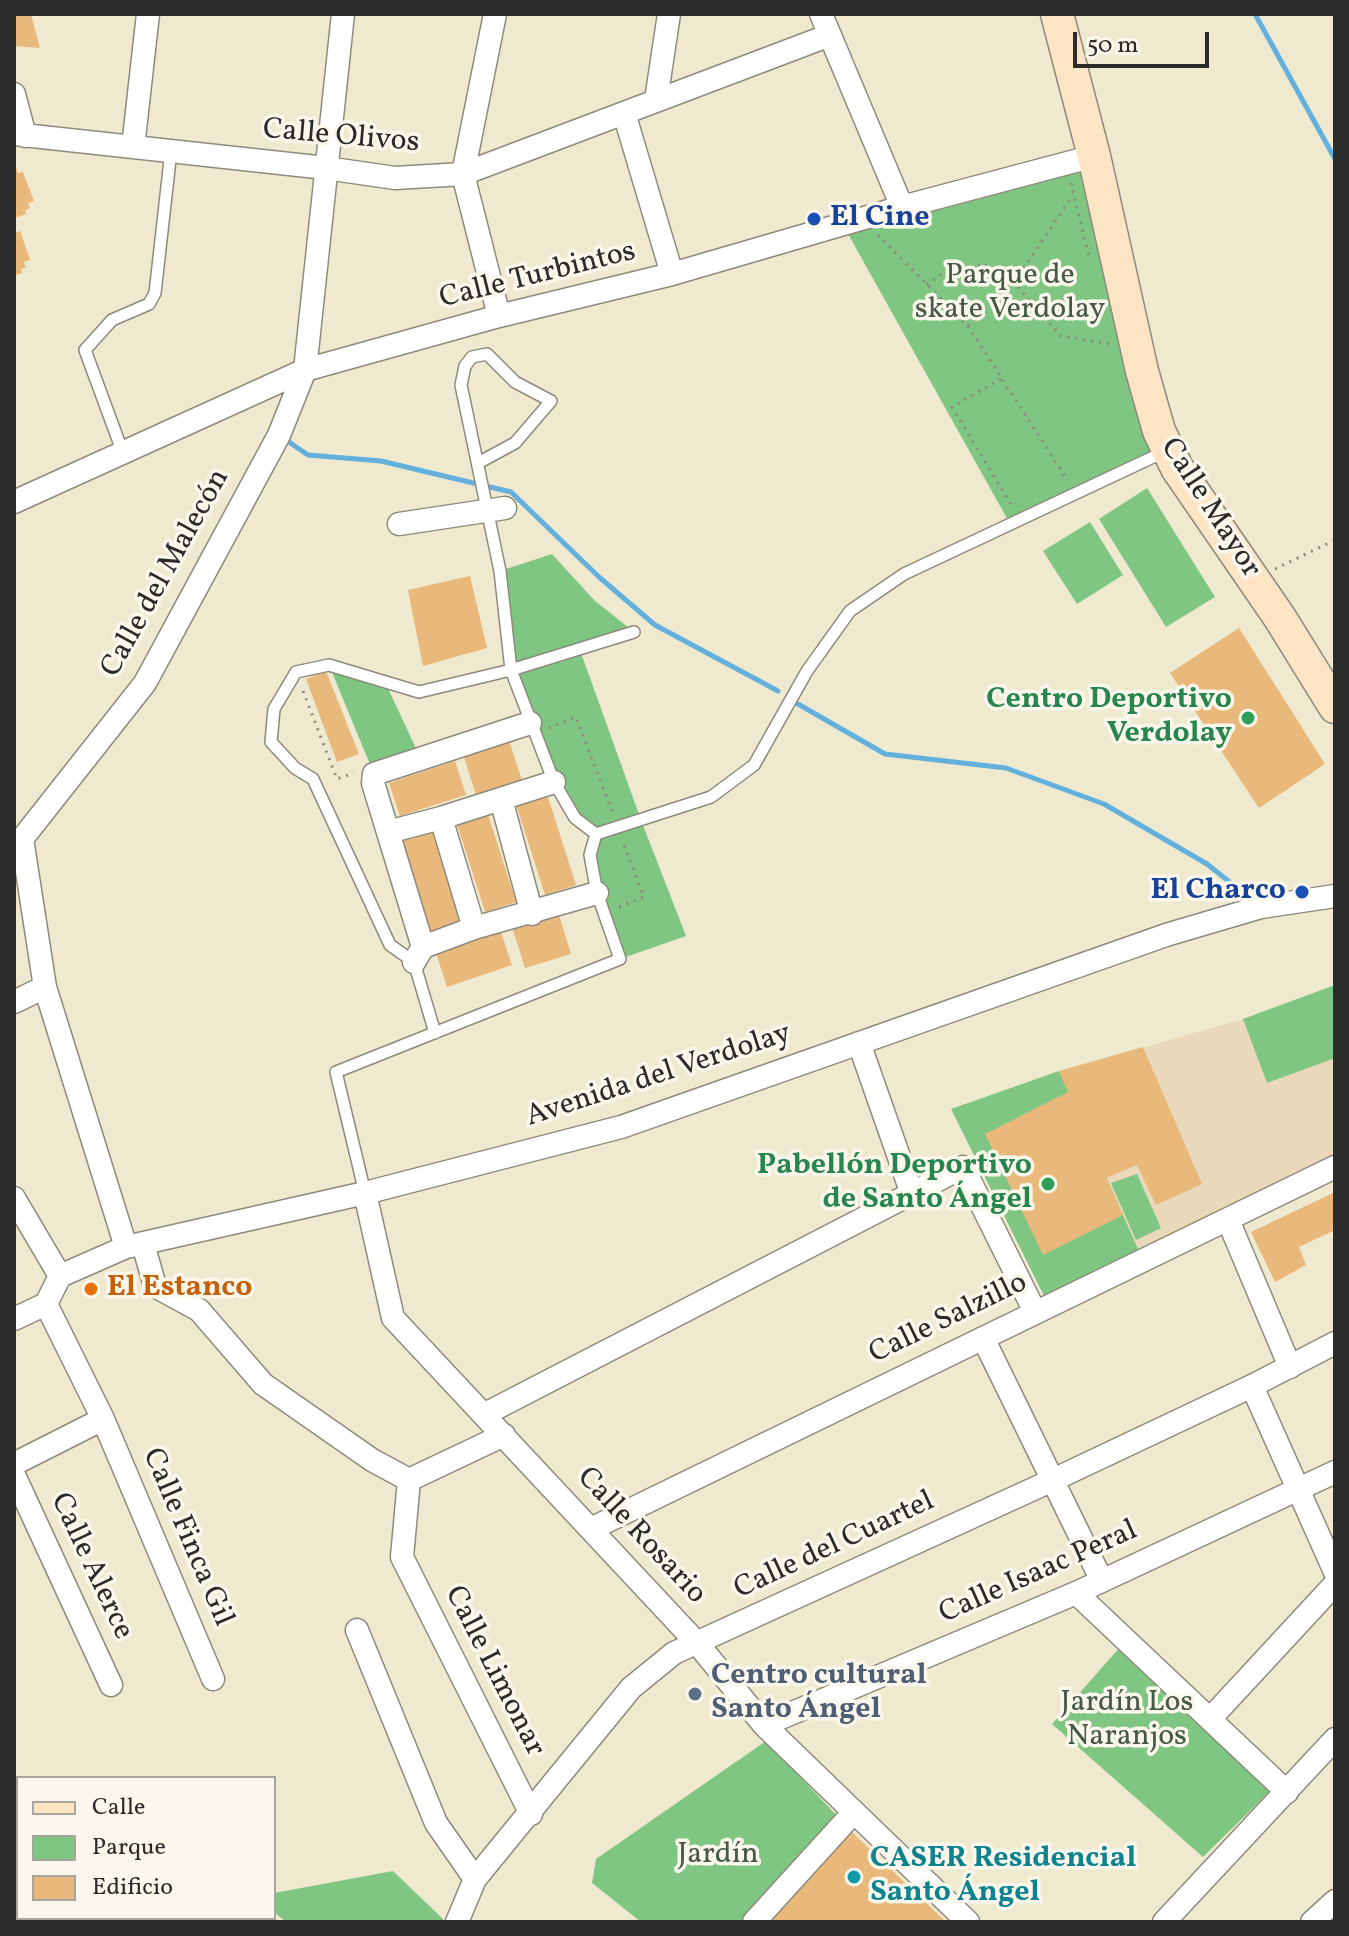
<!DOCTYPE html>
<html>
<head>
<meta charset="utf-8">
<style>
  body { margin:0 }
  #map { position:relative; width:1349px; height:1936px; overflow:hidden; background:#efe9cf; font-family:Vollkorn,serif }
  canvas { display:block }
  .frame { position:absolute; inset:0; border:16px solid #2b2b2b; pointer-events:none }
  .legend { position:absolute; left:16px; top:1776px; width:260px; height:144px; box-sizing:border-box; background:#fbf7ec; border:2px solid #a8a59f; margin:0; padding:10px 14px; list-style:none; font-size:24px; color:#2b2b2b }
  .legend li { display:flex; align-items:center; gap:16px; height:40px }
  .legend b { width:40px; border:2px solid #a8a59f }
  .scale { position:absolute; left:1073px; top:32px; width:136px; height:36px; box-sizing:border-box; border:4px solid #2b2b2b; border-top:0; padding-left:10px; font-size:24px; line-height:28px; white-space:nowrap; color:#2b2b2b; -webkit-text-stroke:6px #fbf7ec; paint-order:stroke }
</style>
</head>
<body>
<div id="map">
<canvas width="1349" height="1936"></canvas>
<div class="frame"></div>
<ul class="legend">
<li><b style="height:10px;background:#fce5c4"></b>Calle</li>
<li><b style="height:22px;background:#7fc682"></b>Parque</li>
<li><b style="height:22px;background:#e9b87b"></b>Edificio</li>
</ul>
<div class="scale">50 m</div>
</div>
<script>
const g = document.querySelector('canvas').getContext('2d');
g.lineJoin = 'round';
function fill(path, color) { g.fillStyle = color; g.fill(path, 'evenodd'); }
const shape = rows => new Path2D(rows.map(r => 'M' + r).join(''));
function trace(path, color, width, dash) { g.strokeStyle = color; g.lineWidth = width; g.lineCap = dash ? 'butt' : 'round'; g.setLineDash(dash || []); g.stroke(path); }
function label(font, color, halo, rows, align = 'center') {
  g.font = font + ' Vollkorn,serif'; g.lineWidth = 7; g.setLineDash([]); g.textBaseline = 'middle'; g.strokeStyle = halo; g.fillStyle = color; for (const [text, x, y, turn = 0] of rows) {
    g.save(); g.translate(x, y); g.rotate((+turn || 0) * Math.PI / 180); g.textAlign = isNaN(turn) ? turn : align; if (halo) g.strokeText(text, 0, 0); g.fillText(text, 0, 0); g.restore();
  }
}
fill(shape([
  [1335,985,1335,1167,1143,1260,1059,1072,1243,1019]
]), '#ead8ba');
fill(shape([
  [1094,156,1167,451,1009,522,843,225],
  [1147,488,1215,597,1166,627,1099,519],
  [1090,522,1123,575,1077,604,1043,551],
  [552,554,594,600,634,632,580,650,641,820,686,936,620,959,590,855,596,834,575,818,511,670,500,571],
  [329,665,386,684,420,757,374,774],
  [1335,985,1335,1058,1267,1083,1243,1019],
  [1059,1071,1143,1260,1045,1298,951,1109],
  [1137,1174,1161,1228,1136,1240,1111,1183],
  [1121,1646,1272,1789,1203,1857,1052,1724],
  [766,1741,841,1820,747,1922,641,1922,592,1883,596,1859],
  [393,1871,446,1922,286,1922,274,1912,274,1893]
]), '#7fc682');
trace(shape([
  [1255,14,1335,159],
  [283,438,308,455,381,461,511,492,599,577,655,625,778,691],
  [798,704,885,754,1006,768,1104,804,1207,864,1255,902]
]), '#64b0dd', 5);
fill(shape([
  [14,14,31,14,40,48,14,46],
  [14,163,18,173,23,172,34,201,28,203,30,208,25,210,26,214,14,218],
  [20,231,30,260,24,262,26,268,21,269,22,273,14,276,14,233],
  [470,576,487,648,423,666,408,590],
  [1239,628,1325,764,1259,808,1170,673],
  [326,671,359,754,337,762,306,679],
  [509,740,522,781,476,795,463,754],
  [455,761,466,795,400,816,389,783],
  [547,794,576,885,545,895,516,804],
  [487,811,516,902,485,912,456,821],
  [433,830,462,922,431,932,402,840],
  [558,912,571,954,525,968,512,927],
  [501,932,512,965,447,987,436,953],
  [1143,1047,1202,1184,1156,1205,1137,1165,1106,1178,1123,1215,1043,1255,985,1134,1068,1092,1059,1071],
  [1335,1192,1335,1230,1299,1247,1306,1265,1275,1282,1251,1232],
  [852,1832,946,1922,766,1922]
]), '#e9b87b');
const lane = shape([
  [123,453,85,350,112,320,149,304,155,293,171,151],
  [478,463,515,443,551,401,515,382,487,354,472,357,465,366,461,385,500,571,511,670,634,632],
  [435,1033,414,962,390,945,313,779,295,768,271,742,274,709,296,672,329,665,419,692,511,670,554,782,575,818,596,834],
  [365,1193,336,1072,620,959,597,893,590,855,596,834,711,797,754,765,807,671,850,611,904,574,1166,451]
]);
const street = shape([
  [495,14,463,174,499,316],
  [821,14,902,207],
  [14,94,25,136],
  [656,100,669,14],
  [624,113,672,274],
  [14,134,326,168,395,178,463,174,830,35],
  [133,147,148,14],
  [14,502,305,370,499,316,672,274,902,207,1094,156],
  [399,524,505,508],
  [501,799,532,914],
  [441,818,474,928],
  [388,832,441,818,554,782],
  [423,947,474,928,597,893],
  [414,962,423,947,373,783,374,774,530,723],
  [14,1002,45,987],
  [859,1043,912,1194],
  [365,1193,393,1318,697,1643,764,1725,968,1922],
  [14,1198,60,1276],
  [1228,1220,1290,1367],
  [143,1244,155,1286,199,1310,263,1384,372,1460,409,1480],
  [126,1247,45,987,22,839,145,683,279,435,305,370,343,14],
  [46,1304,103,1419,213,1679],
  [14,1319,46,1304,60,1276,126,1247,365,1193,621,1127,1166,935,1261,907,1335,896],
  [983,1338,1101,1579],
  [1252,1386,1335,1572],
  [485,1414,963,1167,1035,1312],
  [14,1464,103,1419],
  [14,1475,111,1685],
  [409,1480,402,1557,531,1814],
  [409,1480,504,1435],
  [591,1529,1335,1167],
  [1076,1593,1287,1792],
  [357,1630,436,1823,475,1879],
  [1210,1719,1335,1584],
  [764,1725,1076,1593,1335,1472],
  [14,1841,18,1848],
  [45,1918,46,1922],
  [457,1922,475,1879,631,1688,674,1653,1053,1480,1252,1386,1335,1343],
  [754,1922,854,1812],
  [1164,1922,1335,1739],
  [1312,1922,1335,1901]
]);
const secondary = shape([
  [1057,14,1094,156,1142,371,1159,431,1177,468,1280,618,1335,707]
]);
trace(lane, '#8d8a7d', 14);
trace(street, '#8d8a7d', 25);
trace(secondary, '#8d8a7d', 35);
trace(shape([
  [1071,183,1089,257],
  [878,235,968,326,1068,481],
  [927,285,948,269,988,265,1012,280,1061,336,1111,344],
  [968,326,1027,264,1073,195],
  [1001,379,952,407,1012,506],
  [1275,569,1335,540],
  [303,691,337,779,354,773],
  [549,728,576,717,613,814],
  [619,907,644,897,622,840]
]), '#8d8a7d', 3, [2, 6]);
trace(lane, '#fff', 11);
trace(street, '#fff', 22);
trace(secondary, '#fce5c4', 32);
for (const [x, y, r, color] of [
  [814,219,8,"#1a4fb4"],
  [1248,718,8,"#2e9e5b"],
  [1302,892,8,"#1a4fb4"],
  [1048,1184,8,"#2e9e5b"],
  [91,1289,8,"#e8710a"],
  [695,1694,8,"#5c6f8a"],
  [854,1877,8,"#0f9aa8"]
]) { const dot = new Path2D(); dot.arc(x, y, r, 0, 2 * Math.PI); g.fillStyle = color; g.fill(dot); trace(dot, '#fbf7ec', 3); }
label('30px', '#2b2b2b', '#fbf7ec', [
  ["Calle Olivos",341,138,5],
  ["Calle Turbintos",538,277,-14],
  ["Calle Mayor",1209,509,57],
  ["Calle del Malecón",167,574,-61],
  ["Avenida del Verdolay",659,1077,-18],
  ["Calle Salzillo",949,1320,-26],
  ["Calle Rosario",640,1537,47],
  ["Calle Finca Gil",186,1538,67],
  ["Calle del Cuartel",835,1547,-25],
  ["Calle Alerce",90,1567,65],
  ["Calle Isaac Peral",1039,1574,-24],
  ["Calle Limonar",493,1672,63]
]);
label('bold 30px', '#164399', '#fbf7ec', [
  ["El Cine",830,219],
  ["El Charco",1286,892,"right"]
], 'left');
label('30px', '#445a45', '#fbf7ec', [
  ["Parque de",1010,277],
  ["skate Verdolay",1010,311],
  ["Jardín Los",1127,1704],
  ["Naranjos",1127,1738],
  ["Jardín",718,1856]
]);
label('bold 30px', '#27864d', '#fbf7ec', [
  ["Centro Deportivo",1232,701],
  ["Verdolay",1232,735],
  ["Pabellón Deportivo",1032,1167],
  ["de Santo Ángel",1032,1201]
], 'right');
label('bold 30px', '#c56008', '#fbf7ec', [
  ["El Estanco",107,1289]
], 'left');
label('bold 30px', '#4e5e75', '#fbf7ec', [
  ["Centro cultural",711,1677],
  ["Santo Ángel",711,1711]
], 'left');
label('bold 30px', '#0d838f', '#fbf7ec', [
  ["CASER Residencial",870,1860],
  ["Santo Ángel",870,1894]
], 'left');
</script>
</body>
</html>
